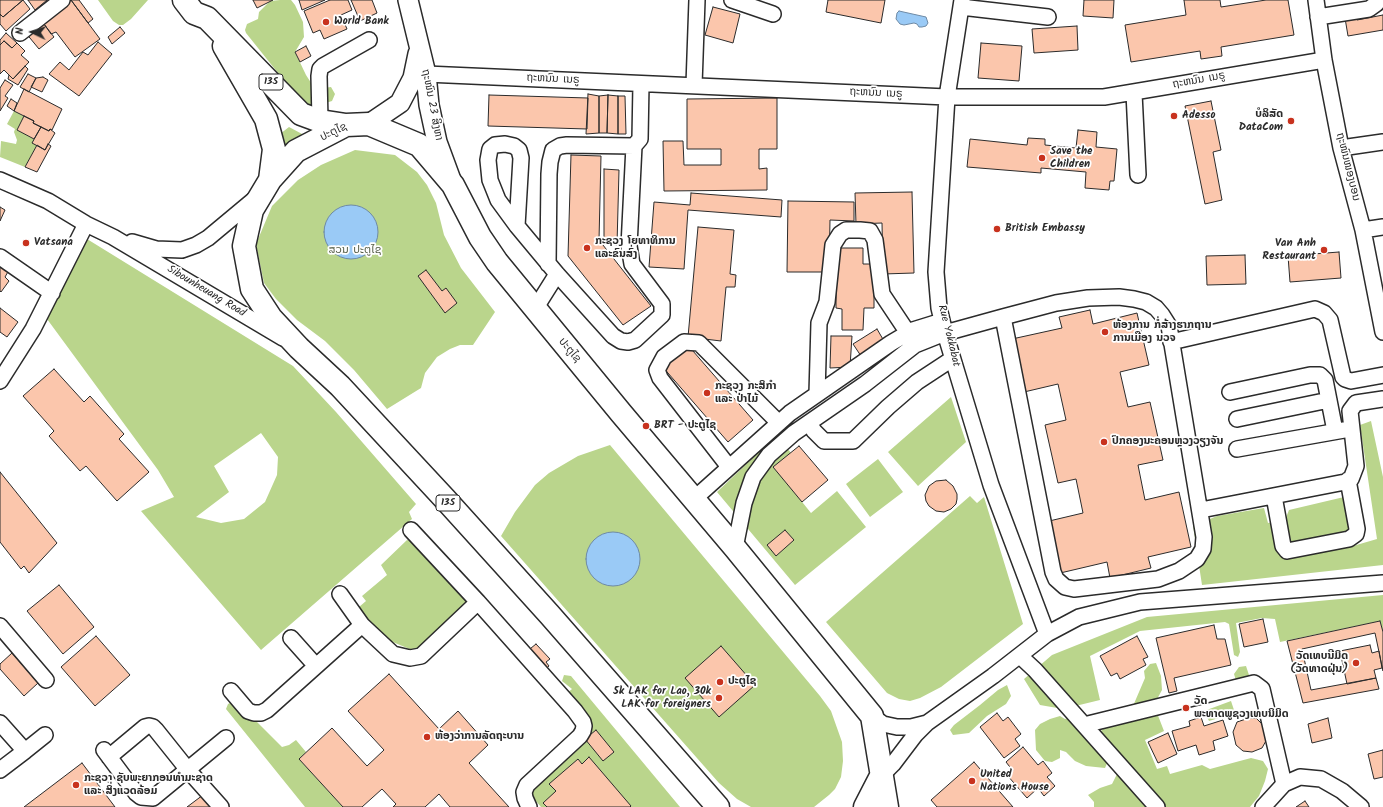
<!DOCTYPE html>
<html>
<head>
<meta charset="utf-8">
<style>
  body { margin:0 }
  #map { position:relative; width:1383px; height:807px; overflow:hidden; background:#fff; font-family:Kalam,sans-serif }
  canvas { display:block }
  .north { position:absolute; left:12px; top:12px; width:40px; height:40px; -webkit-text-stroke:3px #fff; paint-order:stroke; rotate:274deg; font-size:11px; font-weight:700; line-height:16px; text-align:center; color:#2b2b2b }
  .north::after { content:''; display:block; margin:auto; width:14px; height:18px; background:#2b2b2b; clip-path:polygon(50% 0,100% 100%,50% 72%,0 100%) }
</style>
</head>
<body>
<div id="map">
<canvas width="1383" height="807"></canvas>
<div class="north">N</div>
</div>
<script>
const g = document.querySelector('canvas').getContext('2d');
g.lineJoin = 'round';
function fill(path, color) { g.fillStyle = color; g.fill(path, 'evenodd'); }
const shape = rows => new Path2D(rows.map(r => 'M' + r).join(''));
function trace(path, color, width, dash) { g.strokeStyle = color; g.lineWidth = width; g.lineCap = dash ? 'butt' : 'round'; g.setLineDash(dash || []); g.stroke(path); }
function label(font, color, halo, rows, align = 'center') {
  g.font = font + ' Kalam,"Noto Sans Lao",sans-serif'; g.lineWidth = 3.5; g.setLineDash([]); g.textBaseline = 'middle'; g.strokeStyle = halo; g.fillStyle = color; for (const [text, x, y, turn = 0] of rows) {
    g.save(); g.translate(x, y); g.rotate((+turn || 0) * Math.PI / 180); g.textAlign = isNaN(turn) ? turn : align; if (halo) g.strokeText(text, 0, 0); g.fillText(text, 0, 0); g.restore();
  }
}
fill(shape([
  [98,0,148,0,131,19,123,25,119,25,113,21],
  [280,0,291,0,295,5,303,22,304,37,295,52,306,75,315,89,331,87,335,94,332,101,313,107,302,103,246,33,245,30,247,24,258,19,259,12,270,1],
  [14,111,24,116,17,130,34,139,37,145,25,167,0,157,1,141,16,144,17,140,14,132,15,129,7,124],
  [289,127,304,135,283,149,280,134],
  [355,150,395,155,417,172,427,185,436,203,444,235,461,268,495,312,473,345,460,345,450,349,437,357,425,373,421,388,387,409,354,370,325,341,297,320,276,299,264,283,256,244,272,206,298,180,321,165],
  [87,239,293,366,336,412,416,504,409,512,412,519,261,650,141,511,174,497,158,470,47,319],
  [261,433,278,457,277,475,265,502,244,519,221,523,196,517,229,492,214,466],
  [951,397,966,442,918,486,888,452],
  [1371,421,1383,477,1383,565,1202,585,1193,526,1217,516,1264,508,1268,523,1285,520,1289,510,1344,497,1349,530,1344,535,1353,546,1377,539,1360,425],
  [777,435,791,453,774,467,811,513,837,491,866,527,795,585,717,492],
  [610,445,820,696,831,711,842,742,843,761,841,777,835,789,829,795,814,807,751,807,737,799,719,783,501,536,515,512,535,485,549,473,578,456],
  [878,459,903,492,870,517,846,484],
  [970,496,977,503,984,497,1023,624,941,687,920,698,910,701,899,699,887,693,826,622],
  [407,540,416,542,466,598,466,604,419,650,412,650,383,638,359,607,366,601,362,596,387,575,381,565],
  [1383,595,1383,632,1380,621,1280,642,1275,619,1262,618,1236,623,1240,652,1238,657,1234,655,1229,624,1225,622,1140,631,1090,656,1100,700,1063,709,1040,705,1024,679,1052,655,1147,617],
  [1156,663,1161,676,1162,690,1156,701,1157,713,1164,731,1145,740,1157,769,1167,766,1170,774,1202,765,1210,769,1251,758,1263,761,1268,769,1265,781,1259,796,1250,807,1094,807,1094,802,1088,795,1100,788,1112,784,1117,774,1126,763,1100,732,1106,726,1127,720,1145,678,1144,671,1150,664],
  [1246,666,1251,681,1237,684,1234,674,1239,667],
  [564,675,571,676,680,807,541,807,535,800,530,793,589,736,591,726,566,694,572,689,562,681],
  [1007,685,1011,696,1006,704,987,716,969,733,953,735,950,730,954,725,980,705,998,690],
  [1231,701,1235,713,1209,721,1204,711],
  [232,702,240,705,282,747,289,745,296,740,306,752,299,759,343,807,305,807,226,709,228,704],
  [1060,716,1065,719,1069,718,1108,761,1105,768,1086,766,1075,761,1066,752,1060,750,1060,758,1052,762,1045,761,1036,750,1035,730,1040,724,1050,719]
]), '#bad58c');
const water = shape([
  [899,11,926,17,928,23,926,26,922,27,919,27,917,24,914,23,904,25,900,24,896,19,897,13,899,11],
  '324 232a27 27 0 1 1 54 0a27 27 0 1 1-54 0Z',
  '586 559a27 27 0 1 1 54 0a27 27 0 1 1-54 0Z'
]);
fill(water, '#9acaf6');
trace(water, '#6e8aa5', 1);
const building = shape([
  [0,0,23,0,3,17,0,14,0,0],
  [23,0,30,9,6,31,0,24,0,15,1,15,3,17,23,0],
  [28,0,47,0,35,10,28,0],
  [71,0,100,39,75,57,56,32,51,34,42,21,71,0],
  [71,0,79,0,93,19,88,23,71,0],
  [253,0,273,0,257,8,253,0],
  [299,0,325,0,302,10,299,0],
  [330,0,348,0,352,10,341,15,347,29,324,39,320,30,313,33,304,11,330,0],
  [351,0,372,0,377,13,360,21,351,0],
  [828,0,885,0,881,23,826,12,828,0],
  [1084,0,1114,0,1113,18,1083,16,1084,0],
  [1184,0,1220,0,1221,7,1266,0,1288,0,1294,35,1221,47,1222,56,1201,59,1200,51,1131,62,1125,25,1186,15,1184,0],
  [713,7,740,14,733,43,705,35,713,7],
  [1383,15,1383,30,1348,36,1345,18,1356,17,1357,20,1383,15],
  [40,19,54,37,39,49,25,32,40,19],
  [1077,26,1078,50,1034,53,1032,29,1077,26],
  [120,27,125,33,112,44,108,37,120,27],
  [6,33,17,43,12,48,4,41,0,45,0,40,6,33],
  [4,41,12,48,17,43,25,51,21,55,29,62,13,79,4,70,0,74,0,45,4,41],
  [98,42,112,54,79,96,49,74,60,62,69,70,83,52,88,55,98,42],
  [981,43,1022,46,1019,81,978,78,981,43],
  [306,46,311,56,300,62,295,52,306,46],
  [25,66,28,69,18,85,8,79,9,75,13,79,25,66],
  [28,74,36,78,29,92,20,87,28,74],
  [43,77,48,80,42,92,31,87,36,78,43,77],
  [5,80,13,85,5,96,8,98,0,111,0,88,5,80],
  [24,89,62,109,52,130,50,129,49,131,33,123,34,121,14,111,24,89],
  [588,94,599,96,599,133,586,134,588,94],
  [489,95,588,98,587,129,488,126,489,95],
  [608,95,607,133,599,133,599,96,608,95],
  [608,95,618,96,618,134,607,133,608,95],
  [618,96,625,96,626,134,618,134,618,96],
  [777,98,777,149,759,149,759,169,767,168,767,190,664,191,663,141,683,141,684,165,721,165,721,149,687,149,687,99,777,98],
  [11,99,17,103,14,111,7,106,11,99],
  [1211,101,1221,150,1213,152,1222,200,1205,204,1185,106,1211,101],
  [24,116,34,121,33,123,41,127,34,139,17,130,24,116],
  [41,127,49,131,50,129,55,133,45,150,32,143,41,127],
  [1078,130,1097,132,1096,147,1117,149,1114,181,1110,181,1109,190,1085,188,1086,172,1041,168,1041,173,967,167,970,139,1027,145,1028,138,1045,139,1045,145,1076,148,1078,130],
  [48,144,51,146,37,172,25,167,37,145,45,150,48,144],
  [571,155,601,156,599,240,651,306,623,325,568,256,571,155],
  [604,169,619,170,617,245,604,243,604,169],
  [912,192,914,273,883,274,882,223,856,224,855,193,912,192],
  [691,193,782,200,781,217,688,210,684,269,649,267,654,202,690,205,691,193],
  [788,201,854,202,854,221,830,220,829,272,787,272,788,201],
  [0,207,5,210,0,221,0,207],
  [698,227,734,230,730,274,736,275,735,287,726,287,721,341,688,337,698,227],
  [836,248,863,248,863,264,874,264,874,308,864,308,863,330,842,330,842,309,836,308,836,248],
  [1339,252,1341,278,1290,282,1288,256,1339,252],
  [1245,255,1246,284,1207,285,1206,256,1245,255],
  [0,263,9,270,5,277,9,281,1,292,0,291,0,263],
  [426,270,442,291,446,288,457,303,445,313,418,276,426,270],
  [0,308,18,322,7,337,0,332,0,308],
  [1090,310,1093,324,1137,313,1149,365,1120,372,1128,407,1150,402,1163,460,1138,465,1145,500,1179,492,1191,547,1148,557,1151,568,1110,578,1107,562,1056,574,1045,522,1083,513,1076,479,1058,483,1045,425,1066,420,1058,384,1024,392,1012,339,1062,328,1059,317,1090,310],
  [877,329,884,341,861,356,853,344,877,329],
  [831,336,852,336,850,367,830,368,831,336],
  [686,343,753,420,728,442,661,365,686,343],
  [54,369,84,402,90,396,124,434,119,439,149,472,117,501,86,466,80,471,49,436,54,431,23,396,54,369],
  [799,446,828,480,802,502,773,467,799,446],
  [0,472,57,543,29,573,24,566,21,569,0,542,0,472],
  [946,480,953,486,957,494,957,499,956,504,951,509,944,512,936,511,929,506,926,501,925,495,929,486,936,481,946,480],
  [785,530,794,540,776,556,767,545,785,530],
  [59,585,94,627,63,654,27,611,59,585],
  [1263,619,1268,642,1244,647,1239,624,1263,619],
  [1380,621,1383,632,1383,671,1375,633,1302,649,1311,690,1376,678,1379,689,1303,703,1287,641,1380,621],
  [1214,625,1217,639,1225,639,1231,665,1174,678,1177,691,1169,693,1156,638,1214,625],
  [96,636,130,675,95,706,61,667,96,636],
  [1137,636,1148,657,1143,659,1146,665,1120,679,1117,673,1111,676,1100,656,1137,636],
  [536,644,550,659,546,662,549,666,542,672,525,653,536,644],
  [1370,645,1372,653,1379,651,1382,668,1374,670,1376,678,1347,684,1340,651,1370,645],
  [721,646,755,685,719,717,685,678,721,646],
  [12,653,38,683,24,696,0,669,0,664,12,653],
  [389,674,439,729,458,711,488,745,469,763,509,807,450,807,439,794,425,807,393,807,396,804,382,789,362,807,343,807,299,759,332,728,367,766,384,750,348,711,389,674],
  [997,713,1003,721,1008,717,1021,734,1015,739,1020,746,1004,758,980,727,997,713],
  [1201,717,1204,726,1223,720,1228,736,1213,741,1215,750,1199,755,1196,745,1178,751,1172,731,1190,726,1189,721,1201,717],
  [1249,718,1256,718,1262,724,1267,739,1262,748,1252,752,1243,751,1236,745,1233,732,1237,722,1249,718],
  [1328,718,1332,738,1312,743,1308,724,1328,718],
  [596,730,614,752,603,761,585,739,596,730],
  [1168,733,1177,754,1158,763,1148,742,1168,733],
  [1023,747,1038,765,1043,761,1052,773,1047,777,1055,786,1044,796,1038,788,1027,798,1007,775,1013,771,1006,762,1023,747],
  [1383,750,1383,777,1374,779,1368,754,1383,750],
  [589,757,631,806,630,807,547,807,543,803,556,791,549,784,578,759,582,764,589,757],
  [974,762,1013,807,937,807,931,800,974,762],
  [82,763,115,807,24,807,82,763],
  [203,795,212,807,187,807,203,795],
  [1305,801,1309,807,1296,807,1305,801]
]);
fill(building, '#fbc6ac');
trace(building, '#2b2b2b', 1);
const minor = shape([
  [732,0,773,14],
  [962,0,947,97,936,272,939,308,945,333,991,485,1047,634],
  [1316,0,1324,60,1341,148,1363,230,1383,332],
  [961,7,1048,17],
  [1318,17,1369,9,1376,4,1379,0],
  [20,33,62,0],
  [426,74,947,97,1104,97,1324,60],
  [694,85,697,0],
  [1134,93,1138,175],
  [320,121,319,76,320,69,323,66,369,40],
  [1341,148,1383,142],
  [0,180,48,201,86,224,113,237,283,338],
  [517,226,521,158,519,150,514,146,505,144,495,145,490,149,488,160,490,180,498,200,517,226,557,274,613,336,621,341,628,342,635,340,662,315,662,304,632,264,629,246,634,146],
  [1363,230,1383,227],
  [132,242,156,249,182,250,196,245,208,238,256,198],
  [0,257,52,293],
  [548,264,549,174,550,162,553,150,560,146,567,145,634,146,640,139,641,84],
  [535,309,557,274],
  [1171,342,1315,309,1324,313,1330,320,1343,377,1345,379,1351,381,1383,375],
  [0,381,33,329,86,224],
  [1230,392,1310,375,1320,375,1325,380,1335,431],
  [817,394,819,323,827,302,833,245,840,234,846,230,860,230,870,231,875,240,882,294,908,333],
  [1237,419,1329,400],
  [809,423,814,431,824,441,853,441,888,407,917,382,952,359],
  [1237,449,1344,430],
  [729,467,660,378,657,370,664,357,684,342,699,343,779,423],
  [1274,496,1283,546,1287,551,1349,539,1356,534,1357,529,1348,480],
  [694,499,790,413,891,343,913,330,942,321],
  [1201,510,1345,482,1351,479,1356,466,1350,411,1356,403,1383,399],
  [735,548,744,503,753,477,769,455,794,433,865,384,915,345,945,333,1003,317,1056,303,1088,298,1119,297,1134,299,1146,302,1156,308,1162,315,1169,326,1204,537,1203,549,1197,559,1179,571,1158,579,1074,589,1065,587,1056,579,1053,572,1003,317],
  [340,594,362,625,393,654,410,658,421,656,478,602,411,530],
  [478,602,575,711,583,722,584,726,583,731,580,736,527,785,524,792,525,798,529,807],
  [0,626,46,680],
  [291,638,316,666],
  [1020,656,1035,670,1157,807],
  [231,691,248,711,254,713,261,713,267,710,362,625],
  [872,716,883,724,897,727,911,727,927,723],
  [0,723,25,751,0,770],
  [1084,725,1254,683,1262,689,1284,784],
  [104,750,136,793,141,797,153,798,226,738],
  [25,751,45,735],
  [109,757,145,727,149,726,153,727,156,730,188,770,221,807],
  [881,776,893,764,915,735,927,723,993,676,1047,634,1079,617,1140,602,1383,583],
  [1263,807,1284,784,1300,777,1321,779,1342,791,1361,807]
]);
const major = shape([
  [408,0,426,74,429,105,437,142,451,180],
  [369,124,400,103,413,78,418,54]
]);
const highway = shape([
  [184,0,194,13,207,18,301,114,320,121,346,125],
  [224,46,266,119,274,149,270,180],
  [718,807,549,614,445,499,340,386,299,348,271,318,252,289,244,246,252,210,270,180,296,151,346,125,369,124,419,145,453,185,480,237,497,262,621,413,735,548,872,716,887,807],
  [865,807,881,776]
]);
trace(minor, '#2b2b2b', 18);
trace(major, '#2b2b2b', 22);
trace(highway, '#2b2b2b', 25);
trace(minor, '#fff', 15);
trace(major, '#fff', 19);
trace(highway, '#fff', 22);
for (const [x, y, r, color] of [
  [326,22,4,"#c8321e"],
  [1174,116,4,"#c8321e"],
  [1291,121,4,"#c8321e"],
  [1042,158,4,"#c8321e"],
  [997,229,4,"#c8321e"],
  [26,243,4,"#c8321e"],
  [587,248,4,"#c8321e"],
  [1324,250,4,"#c8321e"],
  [1105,332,4,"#c8321e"],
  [707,393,4,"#c8321e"],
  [646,426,4,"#c8321e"],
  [1104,442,4,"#c8321e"],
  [1356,663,4,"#c8321e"],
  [720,682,4,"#c8321e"],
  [719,698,4,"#c8321e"],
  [1186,708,4,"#c8321e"],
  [427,737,4,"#c8321e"],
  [972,781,4,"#c8321e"],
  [76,785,4,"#c8321e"]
]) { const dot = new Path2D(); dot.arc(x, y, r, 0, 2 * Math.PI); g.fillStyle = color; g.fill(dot); trace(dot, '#fff', 1.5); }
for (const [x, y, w] of [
  [271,82,24],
  [448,503,24]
]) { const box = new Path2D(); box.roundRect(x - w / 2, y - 8, w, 16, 3); g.fillStyle = '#fff'; g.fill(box); trace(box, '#2b2b2b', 1); }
label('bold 10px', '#2b2b2b', null, [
  ["13S",271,82],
  ["13S",448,503]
]);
label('bold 11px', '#2b2b2b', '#fff', [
  ["World Bank",334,22],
  ["ບໍລິສັດ",1283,115,"right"],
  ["DataCom",1283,128,"right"],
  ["Adesso",1182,116],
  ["Save the",1050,152],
  ["Children",1050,165],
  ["British Embassy",1005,229],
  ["ກະຊວງ ໂຍທາທິການ",595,242],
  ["ແລະຂົນສົ່ງ",595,255],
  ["Vatsana",34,243],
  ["Van Anh",1316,244,"right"],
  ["Restaurant",1316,257,"right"],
  ["ຫ້ອງການ ກໍ່ສ້າງຮາກຖານ",1113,326],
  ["ການເມືອງ ນວຈ",1113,339],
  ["ກະຊວງ ກະສິກຳ",715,387],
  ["ແລະ ປ່າໄມ້",715,400],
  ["BRT - ປະຕູໄຊ",654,426],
  ["ປົກຄອງນະຄອນຫຼວງວຽງຈັນ",1112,442],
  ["ວັດເທບນີມິດ",1348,657,"right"],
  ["(ວັດທາດຝຸ່ນ)",1348,670,"right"],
  ["ປະຕູໄຊ",728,682],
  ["5k LAK for Lao, 30k",711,692,"right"],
  ["LAK for foreigners",711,705,"right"],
  ["ວັດ",1194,702],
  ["ພະທາດພູຊວງເທບນິມິດ",1194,715],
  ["ຫ້ອງວ່າການລັດຖະບານ",435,737],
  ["United",980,775],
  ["Nations House",980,788],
  ["ກະຊວງ ຊັບພະຍາກອນທຳມະຊາດ",84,779],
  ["ແລະ ສິ່ງແວດລ້ອມ",84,792]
], 'left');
label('11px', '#2b2b2b', '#fff', [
  ["ຖະຫນົນ ເນຣູ",553,80,3],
  ["ຖະຫນົນ ເນຣູ",1199,81,-10],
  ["ຖະຫນົນ ເນຣູ",876,94,3],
  ["ຖະໜົນ 23 ສິງຫາ",431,105,79],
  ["ປະຕູໄຊ",334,133,-25],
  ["ຖະໜົນໜອງບອນ",1347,167,76],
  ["Sibounheuang Road",206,292,31],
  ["Rue Yokkabat",948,336,76],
  ["ປະຕູໄຊ",569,351,50]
]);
label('11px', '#565e48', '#fff', [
  ["ສວນ ປະຕູໄຊ",355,251]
]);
</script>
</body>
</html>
